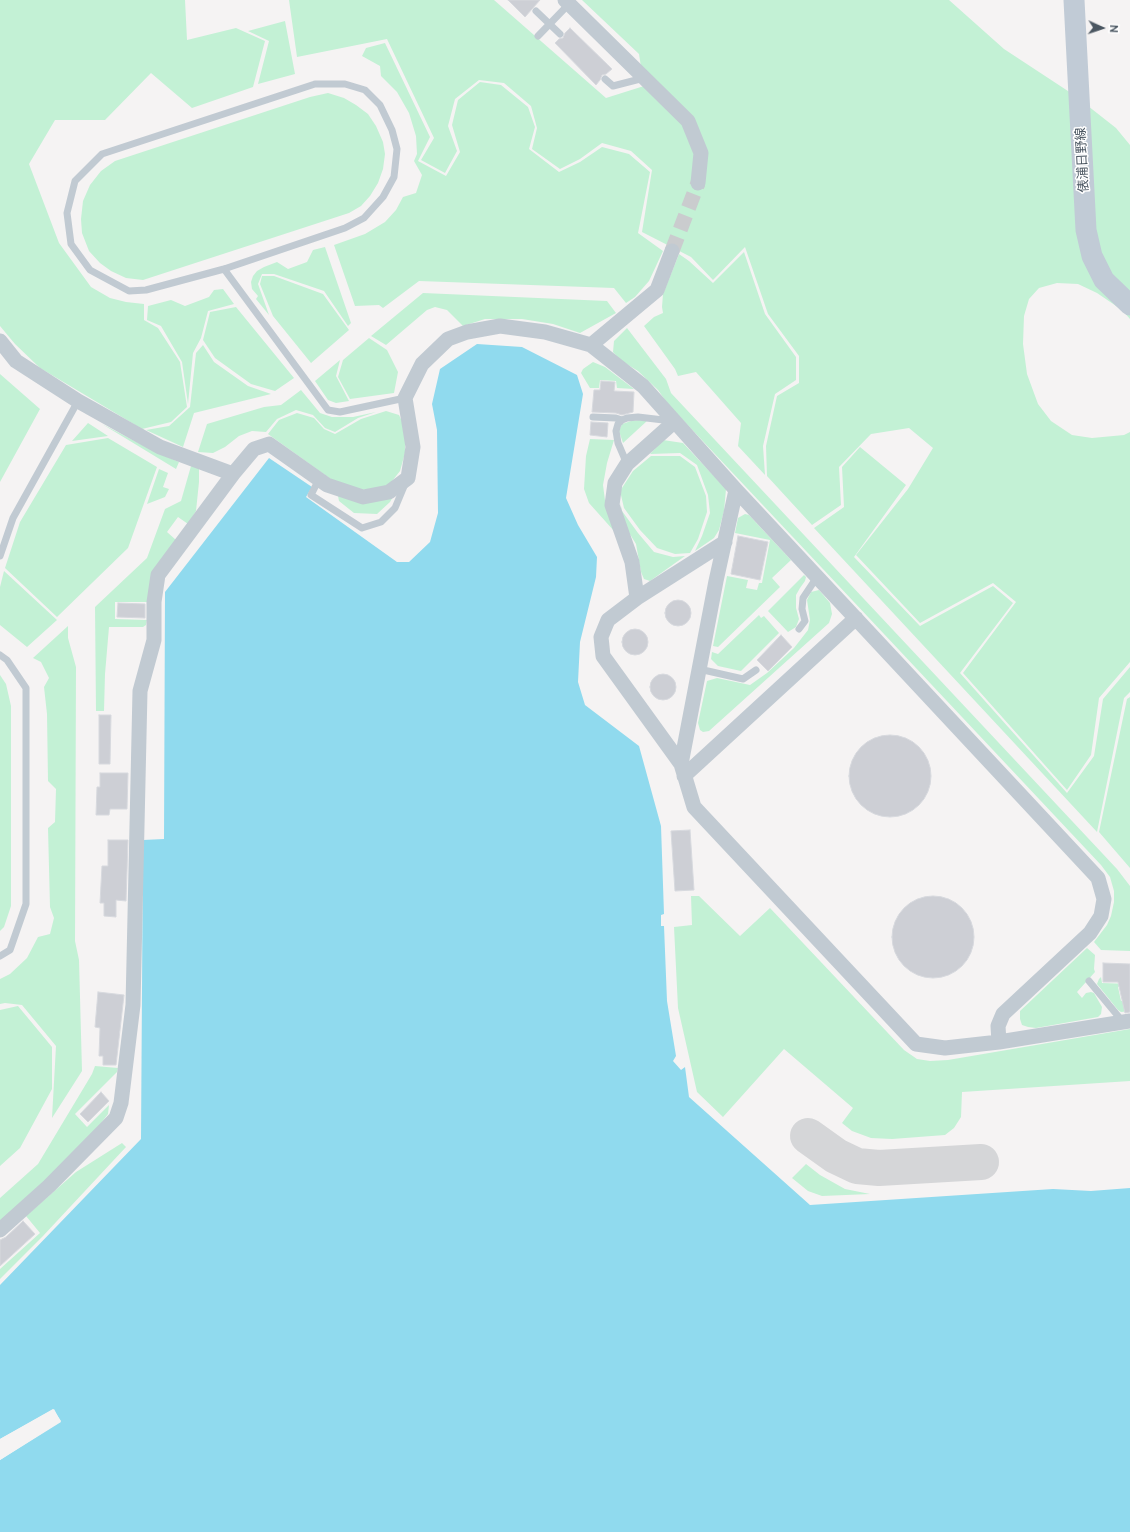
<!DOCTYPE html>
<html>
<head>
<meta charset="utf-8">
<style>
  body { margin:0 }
  #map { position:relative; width:1130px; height:1532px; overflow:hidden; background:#f5f3f3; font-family:Ubuntu,sans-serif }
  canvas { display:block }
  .north { position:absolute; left:1082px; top:8px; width:40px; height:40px; -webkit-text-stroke:3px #fff; paint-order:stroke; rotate:93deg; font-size:11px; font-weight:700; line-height:16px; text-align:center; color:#4a5661 }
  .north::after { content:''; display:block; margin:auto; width:14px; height:18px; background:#4a5661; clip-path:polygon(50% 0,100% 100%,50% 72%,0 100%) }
</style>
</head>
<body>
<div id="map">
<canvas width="1130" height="1532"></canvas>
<div class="north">N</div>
</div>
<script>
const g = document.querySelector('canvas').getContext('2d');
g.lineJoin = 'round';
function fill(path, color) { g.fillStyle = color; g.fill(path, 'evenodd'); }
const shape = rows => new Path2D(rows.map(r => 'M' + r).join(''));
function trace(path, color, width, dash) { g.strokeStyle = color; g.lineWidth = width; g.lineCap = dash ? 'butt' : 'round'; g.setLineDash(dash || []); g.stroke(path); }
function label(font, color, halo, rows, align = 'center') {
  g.font = font + ' Ubuntu,"Noto Sans JP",sans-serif'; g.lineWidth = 3; g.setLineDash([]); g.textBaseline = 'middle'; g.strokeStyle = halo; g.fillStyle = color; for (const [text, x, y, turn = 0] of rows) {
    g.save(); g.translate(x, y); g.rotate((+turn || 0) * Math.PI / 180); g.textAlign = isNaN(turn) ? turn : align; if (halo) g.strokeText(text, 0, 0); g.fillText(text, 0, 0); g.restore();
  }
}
fill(shape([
  [0,0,185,0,187,40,236,28,265,41,253,87,192,108,151,73,105,120,55,120,29,164,59,243,91,287,110,298,126,302,144,304,144,320,158,328,180,362,187,407,171,422,142,429,40,368,15,344,0,326],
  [289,0,494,0,606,98,644,86,639,54,582,0,949,0,1004,49,1074,95,1116,128,1130,145,1130,319,1122,310,1097,293,1078,284,1057,283,1039,288,1029,299,1024,316,1023,344,1027,374,1038,404,1051,421,1072,435,1092,438,1124,435,1130,432,1130,662,1099,698,1091,755,1067,790,963,673,1016,602,993,583,920,623,856,555,908,489,933,448,909,428,871,434,839,467,841,505,812,525,767,476,766,446,777,396,799,383,799,356,768,314,745,247,713,280,691,257,642,232,652,170,631,151,602,143,580,159,560,169,532,149,537,128,531,106,504,83,479,80,455,99,448,126,457,151,445,173,421,160,434,138,387,39,297,57],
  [285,21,295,74,258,84,269,41,248,31],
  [385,43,430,137,418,161,446,176,460,152,452,125,458,100,480,82,501,85,528,107,535,127,529,149,559,172,580,162,602,147,629,154,650,172,638,233,663,251,649,281,635,297,626,303,614,288,419,281,383,308,379,305,355,306,334,245,365,234,385,222,396,210,403,197,416,193,422,175,414,161,417,154,416,136,409,113,397,92,381,76,380,66,362,56,366,48],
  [328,93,344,98,356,105,368,114,376,126,383,142,385,154,383,169,378,183,370,196,361,206,349,213,143,280,126,278,111,271,100,263,89,251,82,233,81,219,83,201,90,185,101,171,115,161,310,97],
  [325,247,351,323,348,326,324,291,274,274,262,274,258,284,269,315,256,299,258,296,252,289,251,282,253,276,257,271,264,267,277,262,288,269,307,262,313,250],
  [744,252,765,314,796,357,796,380,775,394,763,446,765,475,738,446,741,423,696,372,678,376,675,369,644,326,654,317,663,313,662,307,663,294,679,254,689,261,713,283],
  [262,276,274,276,323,294,349,330,311,363,273,316,260,284],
  [223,289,234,304,208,311,201,338,193,353,188,404,182,362,161,326,147,320,148,306,171,300,185,306,209,297,214,290],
  [423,293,607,301,616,313,580,333,553,324,522,319,485,319,463,326,447,310,435,307,427,310,386,345,371,336],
  [236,307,294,378,275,391,251,384,215,358,203,340,210,312],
  [627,328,666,379,671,393,1117,869,1130,886,1130,951,1101,950,1094,942,1107,925,1111,916,1114,902,1114,891,1110,877,1101,865,667,403,658,390,638,371,620,360,613,352,614,341],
  [369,338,387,350,398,372,394,393,350,399,338,377,343,360],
  [203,345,214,362,248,386,271,394,194,413,183,447,146,430,169,426,190,407,196,353],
  [340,360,336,376,349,401,336,403,328,400,315,381],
  [593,362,605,367,634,389,617,388,616,381,600,380,599,388,590,388,581,373,583,369],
  [0,374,40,409,0,482],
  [301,390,320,413,332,417,353,417,376,412,358,418,335,432,325,428,313,415,296,410,277,419,266,432,252,431,239,436,225,447,213,453,198,452,207,424,264,407,281,405],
  [386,411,399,415,405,428,405,453,400,471,389,485,374,490,354,489,332,480,268,434,279,420,297,413,314,418,324,429,335,434,361,419],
  [639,420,647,421,623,443,619,431,622,424,631,421],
  [88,423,108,436,72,441],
  [102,424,156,452,179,462,176,469],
  [108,438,157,467,128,548,57,617,5,568,20,522,66,445],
  [590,439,614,440,607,463,603,485,606,508,614,531,589,503,584,489,586,456],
  [663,440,683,443,726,489,724,511,719,530,714,538,695,551,702,536,710,513,708,495,697,465,680,453,650,454],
  [860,447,906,485,854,557,920,626,993,586,1013,603,960,673,1067,793,1094,756,1103,699,1130,667,1130,692,1124,698,1097,832,814,528,844,507,842,467],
  [651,456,680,456,695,467,706,496,707,512,698,539,690,553,675,554,657,548,640,530,624,508,620,491,633,471],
  [191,466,199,467,199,482,196,511,188,524,178,517,167,532,176,540,147,602,115,602,115,619,147,620,146,625,143,627,109,627,105,674,104,711,96,711,95,607,147,558,165,509,181,501],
  [159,469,168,473,163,487,169,489,165,497,147,504],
  [394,495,390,502,377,514,354,513,339,501,338,496],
  [620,501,622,511,638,533,654,552,673,557,685,556,650,581,644,579,641,572,636,544,623,523],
  [745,514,749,515,791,560,772,578,780,587,718,647,713,646,727,576,748,580,746,588,757,590,759,583,762,583,770,540,735,533,738,518],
  [4,571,57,620,27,647,0,625,0,587],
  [804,575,806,577,805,581,800,588,796,595,796,608,799,619,796,627,788,632,768,611],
  [819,590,830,603,832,614,829,623,709,731,703,732,700,730,698,723,707,681,717,678,750,685,767,673,794,648,808,630,810,620,807,600,811,592],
  [759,615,761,618,764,616,779,633,741,671,718,666,711,659,712,652,718,654],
  [68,626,68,638,76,667,75,941,79,960,82,1071,52,1118,56,1046,22,1005,5,1003,0,1004,0,979,10,974,27,958,38,937,50,934,54,918,50,907,48,828,55,822,56,789,48,781,47,714,44,687,49,678,41,662,33,658],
  [0,675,6,684,11,706,11,906,4,927,0,931],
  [1130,697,1130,868,1099,832,1127,699],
  [691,896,699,896,740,936,770,908,904,1050,917,1059,930,1061,948,1060,1130,1029,1130,1081,962,1092,961,1117,954,1128,945,1135,892,1139,871,1138,852,1131,842,1123,853,1108,784,1049,723,1117,697,1092,678,1008,674,927,692,925],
  [1087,948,1095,955,1094,969,1095,972,1077,992,1082,998,1086,993,1091,992,1094,993,1102,1007,1101,1014,1098,1017,1036,1028,1028,1027,1022,1025,1020,1019,1020,1011],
  [1101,977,1102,983,1130,984,1118,987,1121,1001,1130,999,1130,1011,1121,1012,1118,1010,1097,984,1099,979],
  [18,1006,52,1047,52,1089,20,1148,0,1166,0,1010],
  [95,1066,118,1068,117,1072,75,1114,87,1127,109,1105,108,1114,98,1127,58,1170,0,1221,0,1198,38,1164,92,1074],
  [122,1143,126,1147,43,1236,0,1279,0,1269,40,1233,26,1216,76,1172],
  [806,1164,820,1175,845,1189,870,1194,822,1196,808,1191,792,1178]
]), '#c3f1d5');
fill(shape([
  [477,344,522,347,577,375,583,394,566,498,578,525,597,557,596,577,580,642,578,682,585,705,639,746,661,826,664,914,661,915,661,926,664,926,667,1001,676,1056,673,1061,681,1070,685,1067,689,1097,810,1205,1053,1189,1091,1191,1130,1188,1130,1532,0,1532,0,1460,61,1421,53,1409,0,1439,0,1285,141,1139,143,840,164,839,165,592,269,458,312,487,306,497,397,562,409,562,430,542,438,513,437,430,432,404,440,369]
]), '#90daee');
fill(shape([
  [54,1409,61,1422,0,1460,0,1457,59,1421,53,1411,0,1441,0,1439]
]), '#f5f3f3');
trace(shape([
  [808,1136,836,1156,857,1166,879,1168,981,1162]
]), '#d5d6d8', 36);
const building = shape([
  [508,0,540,0,525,17,508,0],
  [570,28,612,69,606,74,602,75,600,80,596,85,555,43,559,39,563,38,565,33,570,28],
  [601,381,615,382,614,391,634,392,633,412,622,415,616,413,592,412,594,390,600,390,601,381],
  [591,422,608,423,607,437,590,435,591,422],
  [738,536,768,542,760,580,731,574,738,536],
  '665 613a13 13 0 1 1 26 0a13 13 0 1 1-26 0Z',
  [118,603,145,604,145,618,117,617,118,603],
  '622 642a13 13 0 1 1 26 0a13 13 0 1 1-26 0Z',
  [781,635,792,647,768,671,757,660,781,635],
  '650 687a13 13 0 1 1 26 0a13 13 0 1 1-26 0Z',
  [99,715,111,715,110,764,99,764,99,715],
  '849 776a41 41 0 1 1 82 0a41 41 0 1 1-82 0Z',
  [100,773,128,773,127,809,110,809,109,815,96,815,97,787,100,787,100,773],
  [690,830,694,890,675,891,671,831,690,830],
  [108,840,128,840,126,901,116,900,116,917,104,916,104,903,100,903,102,866,108,866,108,840],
  '892 937a41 41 0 1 1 82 0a41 41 0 1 1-82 0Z',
  [1103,963,1130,964,1130,1012,1125,1013,1118,982,1103,982,1103,963],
  [98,992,124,995,116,1065,103,1065,103,1056,99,1056,100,1028,95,1027,98,992],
  [101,1092,109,1101,88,1122,80,1114,101,1092],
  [23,1221,35,1234,0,1266,0,1240,6,1237,23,1221]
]);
fill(building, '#cdcfd5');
trace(building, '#d7d9de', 1);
trace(shape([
  [672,251,698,183]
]), '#caccce', 15, [15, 8]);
trace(shape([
  [536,11,560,34],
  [538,36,569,4],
  [605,79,613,86,644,78],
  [315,84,345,84,365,90,380,105,392,130,397,149,394,177,383,197,364,218,345,228,224,269,146,290,129,291,90,270,71,244,67,213,75,181,102,154,315,84],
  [224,269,328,410,340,412,405,398],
  [593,417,616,418,622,420],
  [627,464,618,443,616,431,618,424,622,420,627,418,638,417,672,421],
  [319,479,311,495,362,528,381,522,395,508,405,484],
  [0,556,13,518,78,401],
  [799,629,805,621,802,609,803,598,817,577],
  [0,655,7,660,26,688,26,904,10,950,0,956],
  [699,669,743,679,756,670],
  [1089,981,1123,1022]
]), '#c1cad2', 7);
trace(shape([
  [565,0,688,121,701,153,698,183],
  [0,341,16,361,78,401,160,447,233,474],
  [591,345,657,290,672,251],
  [725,542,637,598,608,620,601,637,603,656,681,764,694,807,916,1044,945,1048,999,1042,1130,1021],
  [637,598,632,562,612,505,615,483,627,464,674,422],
  [681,764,716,581,736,490],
  [684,776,856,618],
  [0,1230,49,1186,116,1118,121,1103,133,1005,140,691,154,640,154,602,158,575,233,474,254,449,269,444,327,485,363,497,389,492,408,478,413,447,405,398,422,364,448,339,467,332,500,326,545,332,591,345,643,386,736,490,1098,878,1104,899,1101,916,1090,933,1003,1014,998,1026,999,1042]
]), '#c1cad2', 15);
trace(shape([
  [1074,0,1086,230,1092,256,1104,280,1130,305]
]), '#c1cbd6', 21);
label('13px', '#4a5661', '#fff', [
  ["俵浦日野線",1082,160,-93]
]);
</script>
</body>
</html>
